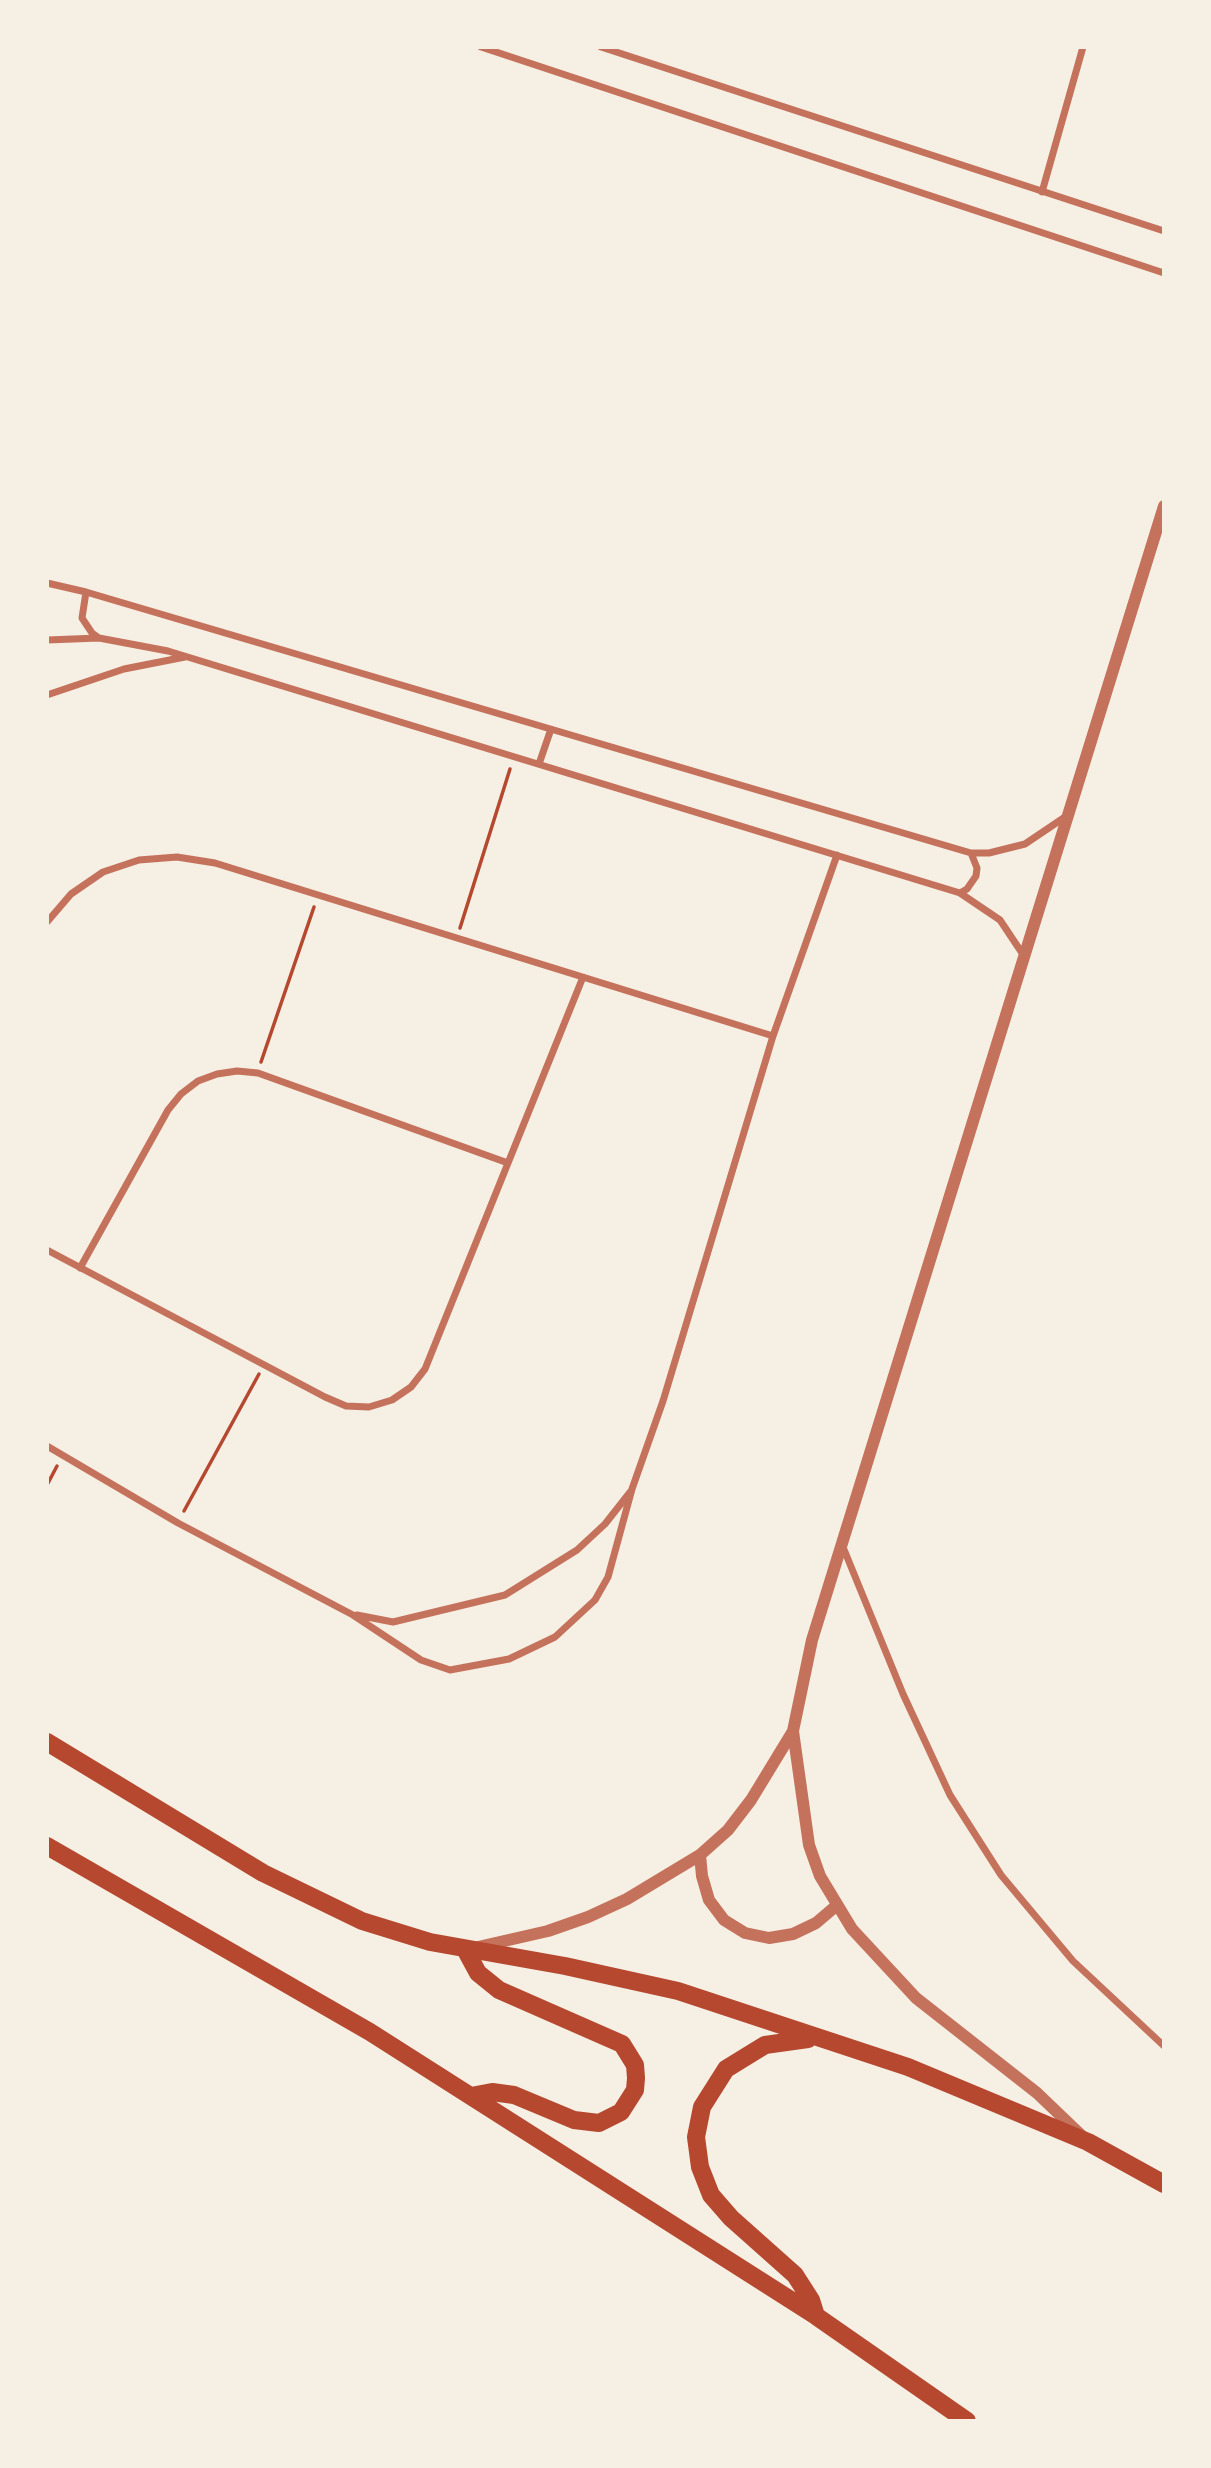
<!DOCTYPE html>
<html>
<head>
<meta charset="utf-8">
<style>
  body { margin:0 }
  #map { position:relative; width:1211px; height:2468px; overflow:hidden; background:#f6efe4; font-family:Jost,sans-serif }
  canvas { display:block }
  .frame { position:absolute; inset:0; border:49px solid #f6efe4; pointer-events:none }
</style>
</head>
<body>
<div id="map">
<canvas width="1211" height="2468"></canvas>
<div class="frame"></div>
</div>
<script>
const g = document.querySelector('canvas').getContext('2d');
g.lineJoin = 'round';
const shape = rows => new Path2D(rows.map(r => 'M' + r).join(''));
function trace(path, color, width, dash) { g.strokeStyle = color; g.lineWidth = width; g.lineCap = dash ? 'butt' : 'round'; g.setLineDash(dash || []); g.stroke(path); }
trace(shape([
  [460,928,510,769],
  [261,1062,314,907],
  [47,1485,57,1466],
  [184,1511,259,1374]
]), '#b5482f', 3.5);
trace(shape([
  [481,47,1164,273],
  [601,47,1164,231],
  [1042,192,1083,47],
  [47,583,86,592,971,853,989,853,1025,844,1065,817],
  [86,592,82,618,92,633,99,638],
  [47,640,99,638,168,651,960,893,1000,920,1024,956],
  [47,695,124,669,185,657],
  [539,764,551,729],
  [960,893,967,889,976,876,977,868,971,853],
  [47,922,71,894,103,872,139,860,177,857,215,863,773,1036],
  [47,1250,325,1397,346,1406,369,1407,392,1400,411,1387,425,1369,583,977],
  [80,1268,168,1110,181,1094,198,1081,217,1074,237,1071,258,1073,508,1163],
  [47,1446,178,1523,353,1615,421,1660,450,1670,509,1659,555,1637,595,1600,608,1577,632,1489,663,1401,773,1036,837,855],
  [843,1547,903,1694,950,1795,1001,1875,1073,1961,1164,2046],
  [357,1615,393,1622,505,1595,577,1550,605,1524,631,1491]
]), '#c5725c', 7);
trace(shape([
  [700,1855,702,1876,709,1900,724,1920,745,1933,769,1938,793,1934,816,1923,836,1906],
  [478,1947,548,1931,588,1917,627,1899,700,1855,728,1830,751,1800,793,1731],
  [1083,2137,1037,2093,916,1998,852,1929,820,1876,809,1845,793,1731,812,1640,1164,506]
]), '#c5725c', 12);
trace(shape([
  [47,1742,263,1873,362,1921,430,1942,565,1966,678,1991,908,2067,1088,2142,1164,2184],
  [47,1846,370,2032,816,2316,967,2421],
  [465,1949,478,1973,499,1990,622,2044,635,2065,636,2078,635,2090,621,2112,599,2123,574,2120,514,2095,492,2092,471,2096],
  [808,2039,765,2045,726,2069,702,2107,696,2137,700,2167,711,2195,731,2218,795,2275,811,2300,816,2316]
]), '#b5482f', 18);
</script>
</body>
</html>
